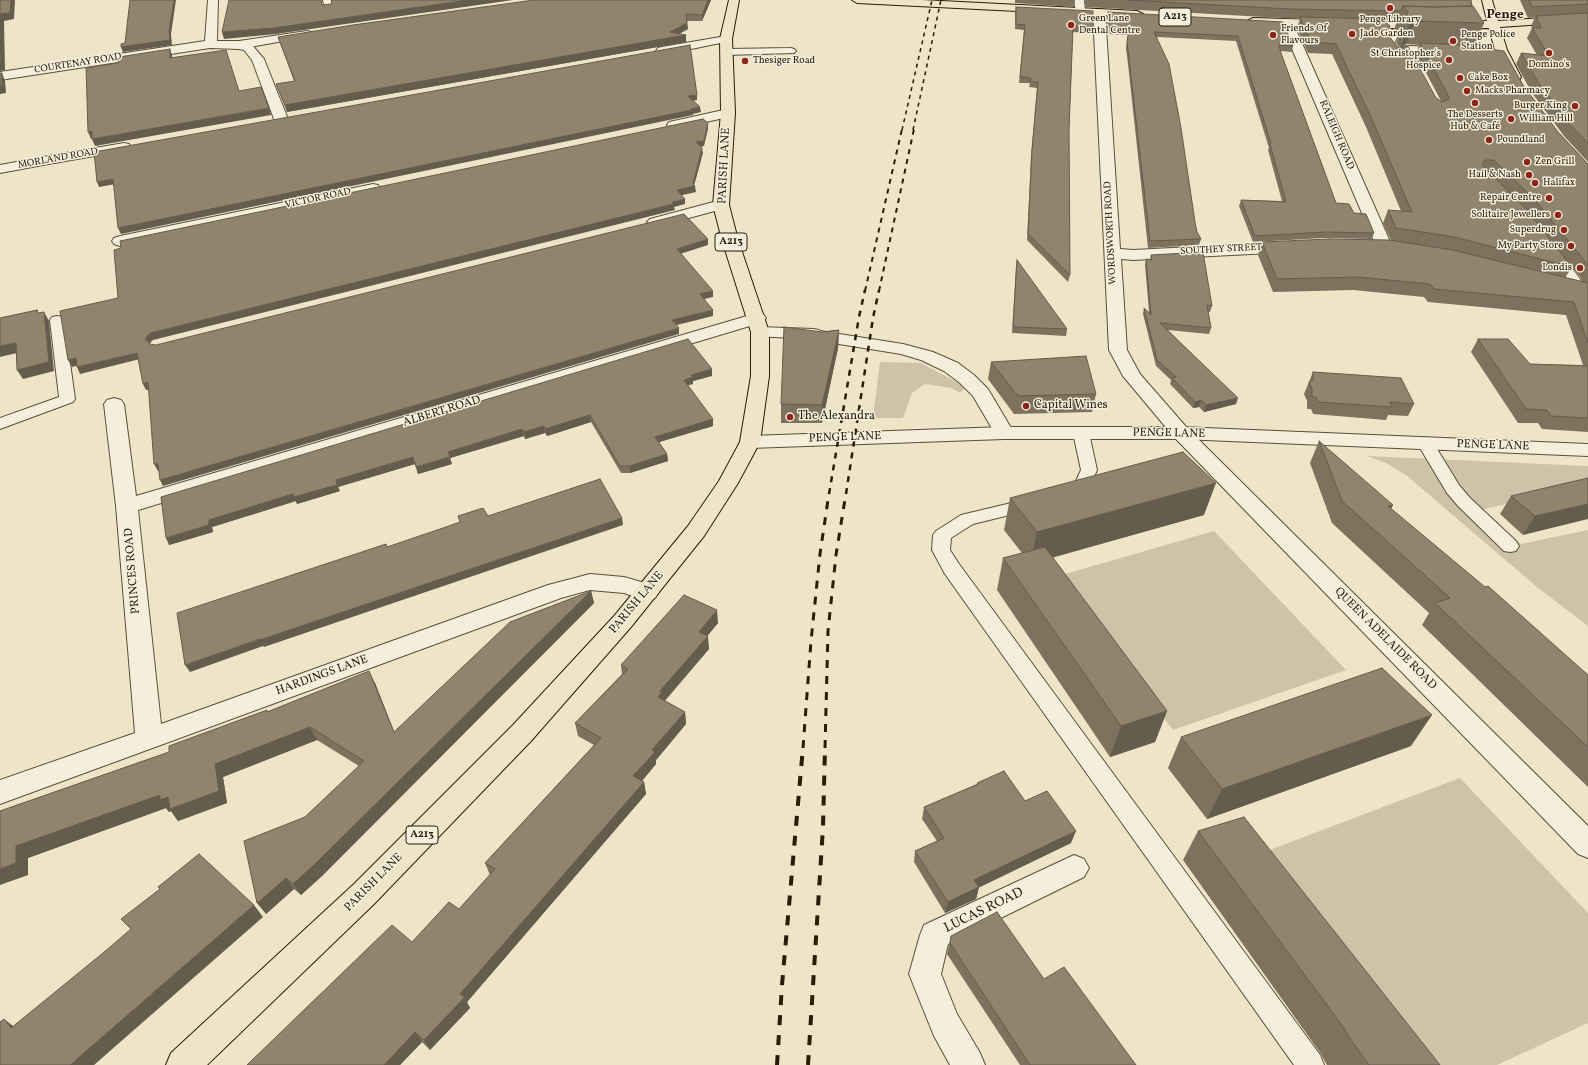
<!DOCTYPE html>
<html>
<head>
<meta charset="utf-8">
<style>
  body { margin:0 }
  canvas { display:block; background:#eee5c8 }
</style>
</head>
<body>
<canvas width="1588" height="1065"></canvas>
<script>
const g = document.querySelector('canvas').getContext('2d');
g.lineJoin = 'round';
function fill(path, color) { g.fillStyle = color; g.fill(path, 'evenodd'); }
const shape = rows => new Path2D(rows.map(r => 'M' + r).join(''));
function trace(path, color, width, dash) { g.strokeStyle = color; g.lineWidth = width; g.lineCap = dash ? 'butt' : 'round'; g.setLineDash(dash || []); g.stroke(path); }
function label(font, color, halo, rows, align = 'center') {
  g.font = font + ' Vollkorn,serif'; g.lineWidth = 3; g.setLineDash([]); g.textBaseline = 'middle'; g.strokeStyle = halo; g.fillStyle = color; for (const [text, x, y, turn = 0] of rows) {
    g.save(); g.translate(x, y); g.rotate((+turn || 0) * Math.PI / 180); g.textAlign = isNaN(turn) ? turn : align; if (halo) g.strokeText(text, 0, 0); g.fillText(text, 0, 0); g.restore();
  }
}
fill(shape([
  [880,362,921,363,966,387,960,393,951,388,925,384,912,393,903,418,873,418],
  [1367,456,1588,466,1588,484,1481,510,1488,517,1521,544,1588,530,1588,626,1537,587,1406,475,1384,462],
  [1214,531,1346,670,1173,730,1055,577],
  [1460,778,1588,913,1588,1023,1497,1065,1416,1065,1259,854]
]), '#cdc3a8');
const service = shape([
  [323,0,331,0,332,8,331,10,325,10,323,0],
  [1382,22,1385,23,1398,36,1394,43,1402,55,1400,57,1394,57,1384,43,1388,36,1377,25,1382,22],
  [1406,46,1441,47,1446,50,1441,53,1412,52,1421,68,1416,71,1411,68,1401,49,1406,46],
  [791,48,794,49,796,51,794,53,727,55,722,52,727,49,791,48],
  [1553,248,1558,249,1580,279,1583,289,1581,292,1576,293,1571,292,1569,289,1566,279,1546,252,1548,249,1553,248],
  [57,316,62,317,64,320,75,399,73,402,0,429,0,418,59,397,50,320,52,317,57,316],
  [1081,428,1087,429,1089,433,1097,470,1088,490,1075,499,1069,501,1063,499,1060,495,1063,491,1075,483,1081,470,1073,433,1075,429,1081,428],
  [1425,438,1431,439,1459,485,1470,498,1516,541,1519,546,1516,551,1510,552,1504,551,1458,506,1447,493,1417,443,1419,439,1425,438],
  [1032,498,1038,500,1041,504,1038,508,973,524,951,538,950,550,959,564,1320,1055,1324,1065,1294,1065,945,574,932,550,933,535,936,531,961,515,1032,498]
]);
const pedestrian = shape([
  [307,31,311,32,313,34,311,36,239,49,235,47,233,45,235,43,239,41,307,31],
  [54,155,59,156,61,159,59,162,0,173,0,165,54,155],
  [760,327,813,329,819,330,822,334,819,338,813,339,754,336,751,332,754,328,760,327]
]);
const minor = shape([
  [208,0,218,0,217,41,239,41,252,45,264,59,288,119,286,122,281,123,276,122,274,119,252,60,244,50,239,49,210,48,0,80,0,72,205,41,208,0],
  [1074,0,1084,0,1085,11,1084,13,1076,13,1074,0],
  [1099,9,1105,12,1120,249,1133,250,1291,242,1297,244,1299,247,1297,250,1291,252,1133,260,1121,259,1127,350,1140,374,1188,429,1588,826,1588,858,1578,854,1174,437,1123,376,1109,350,1093,12,1099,9],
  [1287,20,1293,23,1392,246,1390,249,1384,251,1378,249,1376,246,1281,23,1287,20],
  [726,36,730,37,732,39,730,41,662,55,658,54,656,51,658,48,662,47,726,36],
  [728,109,733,110,735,113,733,116,674,129,669,128,667,125,669,122,728,109],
  [124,143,129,144,131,147,129,150,54,163,49,162,47,159,49,156,54,155,124,143],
  [373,184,378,185,380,188,378,191,120,246,114,244,112,241,114,238,120,236,373,184],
  [721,200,726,202,729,205,726,208,655,227,650,225,647,222,650,219,721,200],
  [757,313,763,314,766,318,763,322,138,510,161,724,548,585,590,574,624,577,655,586,659,592,655,598,647,601,624,593,590,590,561,598,0,804,0,780,135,733,116,506,104,404,107,400,114,398,121,400,124,404,136,496,757,313],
  [814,330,903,344,933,352,958,363,974,375,988,389,1014,433,1011,437,1004,439,997,437,973,396,960,383,944,371,921,360,901,354,808,339,805,335,808,331,814,330],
  [1074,855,1084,859,1089,868,1084,877,948,944,941,974,957,1014,980,1053,985,1065,950,1065,934,1036,909,974,920,935,924,925,1074,855]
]);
const tertiary = shape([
  [1004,427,1181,427,1588,444,1588,456,1181,439,1004,439,750,448,743,447,740,442,743,437,750,436,1004,427]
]);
const primary = shape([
  [729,0,739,0,732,39,735,113,729,205,738,240,769,332,769,376,760,442,738,483,704,536,631,627,531,741,374,904,207,1065,166,1065,171,1053,354,884,513,725,615,615,688,526,719,481,740,442,751,376,751,332,722,240,713,205,721,113,720,39,729,0],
  [852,0,922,0,1137,11,1143,14,1137,17,857,3,852,0],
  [1482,0,1492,0,1498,21,1588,15,1588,21,1500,27,1507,50,1521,77,1519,80,1515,81,1511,80,1509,77,1495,50,1489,28,1424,29,1253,24,1247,21,1253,18,1424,23,1487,21,1482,0]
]);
trace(service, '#5c4e39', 2);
trace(pedestrian, '#5c4e39', 2);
trace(minor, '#5c4e39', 2);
trace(tertiary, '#5c4e39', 2);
trace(primary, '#2b1b09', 2);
fill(service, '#f4eedb');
fill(pedestrian, '#f4eedb');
fill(minor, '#f4eedb');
fill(tertiary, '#f4eedb');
fill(primary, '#eee5c8');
trace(shape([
  [902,130,932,0],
  [913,130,941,0]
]), '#2b1b09', 1.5, [4, 4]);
trace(shape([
  [865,291,902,129],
  [879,291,914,129]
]), '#2b1b09', 2, [5, 5]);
trace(shape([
  [829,494,859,317,865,290],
  [846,494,873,318,879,290]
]), '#2b1b09', 2.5, [6, 6]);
trace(shape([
  [803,748,811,641,820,554,829,493],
  [825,748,828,631,836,555,846,493]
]), '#2b1b09', 3, [8, 8]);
trace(shape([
  [777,1065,782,985,803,747],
  [808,1065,823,827,825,747]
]), '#2b1b09', 4, [10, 10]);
fill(shape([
  [711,0,702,21,687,21,688,29,679,34,686,42,287,112,276,84,294,81,278,37],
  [1015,0,1075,0,1074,7,1015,3],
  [1084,0,1471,0,1472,6,1484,23,1475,45,1523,85,1558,132,1588,164,1588,432,1542,429,1538,423,1518,423,1471,352,1478,339,1530,364,1583,365,1566,315,1428,302,1424,297,1353,290,1273,292,1258,255,1262,242,1391,240,1383,223,1388,210,1401,211,1366,127,1332,54,1308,53,1297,28,1300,19,1086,7],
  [1385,21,1397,21,1394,30,1399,35,1396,43,1399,47,1397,47,1387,34],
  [1406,44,1419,45,1416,54,1441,101,1436,98,1401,48],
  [1527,210,1581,278,1582,282,1565,278,1572,267],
  [1520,0,1588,0,1588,162,1564,136,1532,93,1516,64,1521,53,1537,55,1527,38,1532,28,1531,26,1535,17,1528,18],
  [1016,7,1093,27,1092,33,1073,32,1069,130,1070,275,1068,282,1027,240,1031,156,1037,88,1029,87,1030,83,1019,83,1024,30,1015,29,1015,12],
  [1108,12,1293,46,1292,52,1280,51,1336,203,1354,213,1374,233,1372,239,1324,238,1253,242,1239,206,1241,200,1282,201,1268,150,1269,148,1236,41,1157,37,1197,232,1201,239,1199,245,1148,248,1128,64,1126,48,1128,35,1108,34,1107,17],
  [1151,255,1212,306,1210,312,1208,312,1211,328,1209,334,1168,330,1236,404,1204,412,1199,407,1193,408,1170,384,1171,380,1156,366,1143,314,1144,308,1149,312,1145,265,1146,259,1150,259],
  [1017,260,1067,329,1066,336,1012,333,1016,266],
  [839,330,838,348,822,423,781,423,781,404,822,332],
  [991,362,1096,394,1092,412,1014,414,988,379],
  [1313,372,1414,404,1408,416,1388,415,1386,420,1313,414,1311,409,1307,409,1307,401,1304,394],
  [712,376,693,381,693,384,688,385,713,426,659,442,667,454,668,461,630,473,621,473,591,422,547,436,545,433,525,439,524,436,450,458,452,464,418,474,415,464,338,487,340,491,297,504,296,501,212,527,213,532,169,545,161,497],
  [1319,441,1391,509,1588,675,1588,787,1422,625,1429,613,1332,523,1310,463],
  [1588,478,1523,535,1500,514,1511,496],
  [1010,498,1204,515,1052,557,1167,711,1155,742,1110,757,997,590,1003,558,1022,553,1004,530],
  [591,591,594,603,322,876,301,895,294,889,266,914,305,817,359,766,317,740,223,777,227,803,178,821,171,811,169,812,166,808,28,858,28,875,0,811,169,752,267,712,375,683,394,732],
  [718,623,707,636,709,649,665,701,685,712,686,724,656,760,656,764,642,781,644,782,646,794,467,1002,470,1008,430,1050,422,1042,400,1065,412,942,459,909,490,875,485,863,594,745,578,736,575,723,622,674,621,665],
  [1181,737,1411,746,1207,819,1168,768],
  [977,783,1025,801,1071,843,979,887,976,899,945,913,914,862,915,851,937,841,922,819,924,807,977,785],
  [1198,831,1440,1065,1327,1065,1324,1060,1321,1054,1183,860],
  [951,936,1044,979,1136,1065,1020,1065,947,954]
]), '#7c725d');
fill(shape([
  [11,0,15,0,14,19,4,21,5,70,0,71,0,14],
  [174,0,176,0,171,34,172,45,123,52,121,47,169,30],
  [469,0,513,0,276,34,224,39,222,32],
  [708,0,711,0,702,21,702,15],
  [1415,21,1406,44,1400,49,1409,25],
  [687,23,688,29,671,38,686,35,686,42,287,112,285,105,670,32],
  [170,49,172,55,173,65,170,58],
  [2,73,5,81,6,93,0,94,0,86],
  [697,95,697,100,689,102,688,96],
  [700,107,701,112,693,114,693,115,121,234,118,228],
  [269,108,271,115,95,146,92,139],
  [708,123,708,129,704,146,697,148,696,142],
  [92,131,95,138,91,139,88,132],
  [702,148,703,153,694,186,695,186,696,192,678,196,677,190,693,184],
  [113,179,115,184,99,187,97,182],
  [685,199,685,204,674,207,675,210,153,340,148,345,145,339,150,333],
  [708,239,708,245,677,255,677,249],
  [713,291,713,297,700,300,700,294],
  [713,310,713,316,673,326,672,320],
  [44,312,49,321,54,371,23,379,17,370],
  [679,328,679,334,163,486,160,480],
  [839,330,838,348,822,423,822,405],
  [16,343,21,352,0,357,0,346],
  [137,353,140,359,80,374,77,367],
  [76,358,79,365,72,367,68,360],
  [712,369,712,376,693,381,693,384,684,386,684,380,691,375],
  [148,382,151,389,146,390,143,384],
  [1238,398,1236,404,1204,412,1206,405],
  [1201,400,1199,407,1193,408,1195,402],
  [590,415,591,422,547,436,545,429],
  [713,419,713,426,656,443,655,437],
  [544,426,545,433,525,439,524,432],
  [522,429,524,436,450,458,452,464,418,474,416,467,448,452],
  [667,454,668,461,630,473,630,466],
  [413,457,415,464,338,487,340,491,297,504,296,501,212,527,213,532,169,545,166,538,209,520,336,480],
  [154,464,158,464,161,470,158,471],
  [1216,483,1204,515,1030,564,1037,532],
  [1588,504,1588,519,1523,535,1535,516],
  [1393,505,1382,527,1388,506],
  [622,518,623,525,264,647,263,646,190,672,185,665,260,639],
  [591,591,594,603,322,876,301,895,293,884],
  [717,610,718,623,700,645,699,632],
  [708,636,709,649,663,702,658,697,660,691],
  [369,671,375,683,399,744,394,732],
  [1167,711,1155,742,1110,757,1121,726],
  [685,712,686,724,656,760,656,764,636,788,633,776,652,750],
  [1432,715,1411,746,1207,819,1222,789],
  [310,727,317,740,223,777,227,803,178,821,171,811,169,812,166,808,28,858,28,875,0,885,0,869,16,846,215,764],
  [644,782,646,794,467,1002,470,1008,430,1050,424,1040,460,994],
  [1076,831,1071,843,976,889,979,887,976,899,945,913,948,902,974,880],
  [286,878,294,889,266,914,257,903],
  [254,905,263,917,94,1065,70,1065],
  [4,1019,17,1029,11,1028],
  [415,1032,422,1042,400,1065,384,1065]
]), '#655c4c');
const building = shape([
  [0,0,11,0,10,13,0,14,1,62,0,63,0,0],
  [130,0,174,0,169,30,170,40,121,47,121,44,125,43,130,0],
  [229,0,321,0,322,5,331,4,332,2,331,0,469,0,274,28,222,32,229,0],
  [534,0,708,0,702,15,686,14,687,23,670,32,686,35,285,105,276,84,295,81,278,37,353,25,534,0],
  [1127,0,1471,0,1472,6,1433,7,1403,6,1401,11,1290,9,1127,0],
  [1529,0,1588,0,1588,4,1532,7,1529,0],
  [1403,6,1433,7,1473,6,1484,23,1415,21,1409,25,1405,19,1408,12,1403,6],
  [1016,7,1093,11,1093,27,1073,26,1069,130,1070,275,1028,234,1032,150,1038,82,1030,82,1031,78,1020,77,1025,25,1016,24,1016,7],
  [1108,12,1283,22,1293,46,1279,45,1281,53,1336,203,1349,204,1354,213,1366,214,1374,233,1326,232,1255,236,1241,200,1286,202,1270,144,1271,144,1238,36,1154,32,1169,64,1181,128,1195,222,1197,232,1201,239,1150,241,1129,59,1127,42,1129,29,1109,28,1108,12],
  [1588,13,1588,143,1570,125,1538,82,1521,53,1549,56,1532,28,1541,28,1536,16,1588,13],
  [1300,17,1383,19,1390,26,1387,33,1397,47,1404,48,1407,45,1436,98,1442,102,1449,99,1449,97,1420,43,1486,46,1489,49,1504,51,1523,85,1558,132,1588,164,1588,265,1536,201,1494,160,1485,160,1482,165,1526,209,1572,267,1454,237,1396,228,1388,210,1412,212,1370,115,1336,44,1311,42,1300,17],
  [690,45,697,95,688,96,700,107,691,109,692,110,118,228,113,179,97,182,94,152,690,45],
  [170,49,170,58,226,50,239,91,261,87,269,108,92,139,92,131,88,132,86,68,118,63,119,57,170,49],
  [0,73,2,73,2,86,0,86,0,73],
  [703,119,708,123,704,141,696,142,702,148,693,184,695,186,677,190,685,199,672,202,674,204,150,333,145,339,150,344,156,345,684,214,708,239,677,249,713,291,700,294,713,310,672,320,679,328,160,480,158,464,154,464,148,382,143,384,137,353,77,367,76,358,68,360,60,311,118,298,114,250,121,248,120,241,703,119],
  [1329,239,1389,240,1453,250,1588,283,1588,343,1574,302,1434,289,1430,284,1358,277,1277,279,1262,242,1329,239],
  [1203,252,1212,306,1207,305,1211,328,1160,323,1238,398,1206,405,1201,400,1195,402,1172,378,1176,377,1157,360,1144,308,1151,315,1146,259,1152,260,1151,255,1203,252],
  [1017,260,1067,329,1013,327,1017,260],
  [37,310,38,313,44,312,49,362,17,370,16,343,0,346,0,318,37,310],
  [784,327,822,332,839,330,822,405,781,404,784,327],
  [688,339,712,369,691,375,693,377,684,380,713,419,655,437,667,454,630,466,620,466,590,415,545,429,544,426,524,432,522,429,448,452,450,457,416,467,413,457,336,480,337,485,294,497,293,494,209,520,209,525,166,538,161,497,688,339],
  [1478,339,1508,339,1530,364,1588,366,1588,418,1551,416,1547,410,1526,409,1478,339],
  [1086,356,1096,394,1018,396,991,362,1086,356],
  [1313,372,1401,378,1414,404,1390,402,1392,407,1318,402,1316,397,1312,397,1312,389,1309,382,1313,380,1313,372],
  [1319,441,1393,505,1388,506,1485,587,1488,586,1588,675,1588,747,1435,603,1450,598,1342,501,1319,441],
  [1183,452,1216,483,1037,532,1010,498,1183,452],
  [1588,478,1588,504,1535,516,1511,496,1588,478],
  [600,479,622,518,260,640,260,639,185,665,177,613,386,544,387,547,443,528,460,522,458,516,483,508,488,516,600,479],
  [1045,547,1167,711,1121,726,1003,558,1045,547],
  [591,591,314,865,293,884,286,878,257,903,244,841,305,817,364,761,310,727,215,764,219,791,170,809,168,797,160,800,160,795,16,846,16,863,0,869,0,811,169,752,169,746,267,710,267,712,369,671,394,732,510,622,591,591],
  [684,595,717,610,699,632,708,636,660,691,662,692,658,697,685,712,652,750,655,752,633,776,644,782,460,994,465,997,424,1040,415,1032,384,1065,247,1065,392,925,412,942,449,902,459,909,495,869,485,863,601,738,575,723,628,669,621,665,684,595],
  [1382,668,1432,715,1222,789,1181,737,1382,668],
  [1004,771,1025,801,1047,791,1076,831,974,880,979,887,948,902,915,851,944,838,924,807,978,784,977,783,1004,771],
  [1244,817,1440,1065,1369,1065,1347,1034,1344,1028,1198,831,1244,817],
  [199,854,254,905,70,1065,0,1065,0,1022,4,1019,11,1028,103,953,131,929,121,919,160,889,158,887,199,854],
  [997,912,1044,979,1064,967,1136,1065,1030,1065,950,943,951,936,997,912]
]);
fill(building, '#90846c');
trace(building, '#655c4c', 1);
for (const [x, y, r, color] of [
  [1390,8,4,"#8f2418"],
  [1071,25,4,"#8f2418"],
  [1352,34,4,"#8f2418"],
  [1273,35,4,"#8f2418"],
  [1453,41,4,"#8f2418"],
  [1549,53,4,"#8f2418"],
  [1449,60,4,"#8f2418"],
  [745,61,4,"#8f2418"],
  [1460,78,4,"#8f2418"],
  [1467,91,4,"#8f2418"],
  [1475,103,4,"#8f2418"],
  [1575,106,4,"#8f2418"],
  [1511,119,4,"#8f2418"],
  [1489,140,4,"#8f2418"],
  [1527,162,4,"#8f2418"],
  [1529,175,4,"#8f2418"],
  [1535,183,4,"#8f2418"],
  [1549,198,4,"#8f2418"],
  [1558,215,4,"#8f2418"],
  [1564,230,4,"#8f2418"],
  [1571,246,4,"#8f2418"],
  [1580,268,4,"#8f2418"],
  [1026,406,4,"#8f2418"],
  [790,417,4,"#8f2418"]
]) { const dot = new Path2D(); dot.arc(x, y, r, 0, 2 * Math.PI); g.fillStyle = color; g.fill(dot); trace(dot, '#f4eedb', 1.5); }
label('10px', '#2b1b09', '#f4eedb', [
  ["Green Lane",1079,19],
  ["Dental Centre",1079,31],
  ["Penge Library",1390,20,"center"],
  ["Friends Of",1281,29],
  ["Flavours",1281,41],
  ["Jade Garden",1360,34],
  ["Penge Police",1461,35],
  ["Station",1461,47],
  ["St Christopher's",1441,54,"right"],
  ["Hospice",1441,66,"right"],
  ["Thesiger Road",753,61],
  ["Domino's",1549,65,"center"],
  ["Cake Box",1468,78],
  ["Macks Pharmacy",1475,91],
  ["Burger King",1567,106,"right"],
  ["The Desserts",1475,115,"center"],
  ["Hub & Café",1475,127,"center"],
  ["William Hill",1519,119],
  ["Poundland",1497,140],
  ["Zen Grill",1535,162],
  ["Hail & Nash",1521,175,"right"],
  ["Halifax",1543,183],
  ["Repair Centre",1541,198,"right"],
  ["Solitaire Jewellers",1550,215,"right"],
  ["Superdrug",1556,230,"right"],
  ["My Party Store",1563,246,"right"],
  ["Londis",1572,268,"right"]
], 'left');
label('10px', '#2b1b09', '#f4eedb', [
  ["COURTENAY ROAD",78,64,-9],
  ["RALEIGH ROAD",1336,135,67],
  ["MORLAND ROAD",58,159,-10],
  ["VICTOR ROAD",318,199,-12],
  ["WORDSWORTH ROAD",1111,233,-93],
  ["SOUTHEY STREET",1221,250,-3]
]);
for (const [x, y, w] of [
  [1175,17,32],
  [731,242,32],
  [422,835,32]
]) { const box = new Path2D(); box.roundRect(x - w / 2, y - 9, w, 18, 3); g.fillStyle = '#f4eedb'; g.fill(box); trace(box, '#2b1b09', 1); }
label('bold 11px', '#2b1b09', null, [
  ["A213",1175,17],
  ["A213",731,242],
  ["A213",422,835]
]);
label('12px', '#2b1b09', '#f4eedb', [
  ["PARISH LANE",725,166,-87],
  ["ALBERT ROAD",442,412,-17],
  ["PENGE LANE",1169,434,1],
  ["PENGE LANE",845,438,-2],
  ["PENGE LANE",1493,446,2],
  ["PRINCES ROAD",133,571,-95],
  ["PARISH LANE",637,603,-50],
  ["QUEEN ADELAIDE ROAD",1385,639,45],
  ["HARDINGS LANE",322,676,-20],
  ["PARISH LANE",374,883,-45]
]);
label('12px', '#2b1b09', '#f4eedb', [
  ["Capital Wines",1034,406],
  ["The Alexandra",798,417]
], 'left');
label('bold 13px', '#2b1b09', '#f4eedb', [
  ["Penge",1505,16]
]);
label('14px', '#2b1b09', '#f4eedb', [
  ["LUCAS ROAD",984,911,-26]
]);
</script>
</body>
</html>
